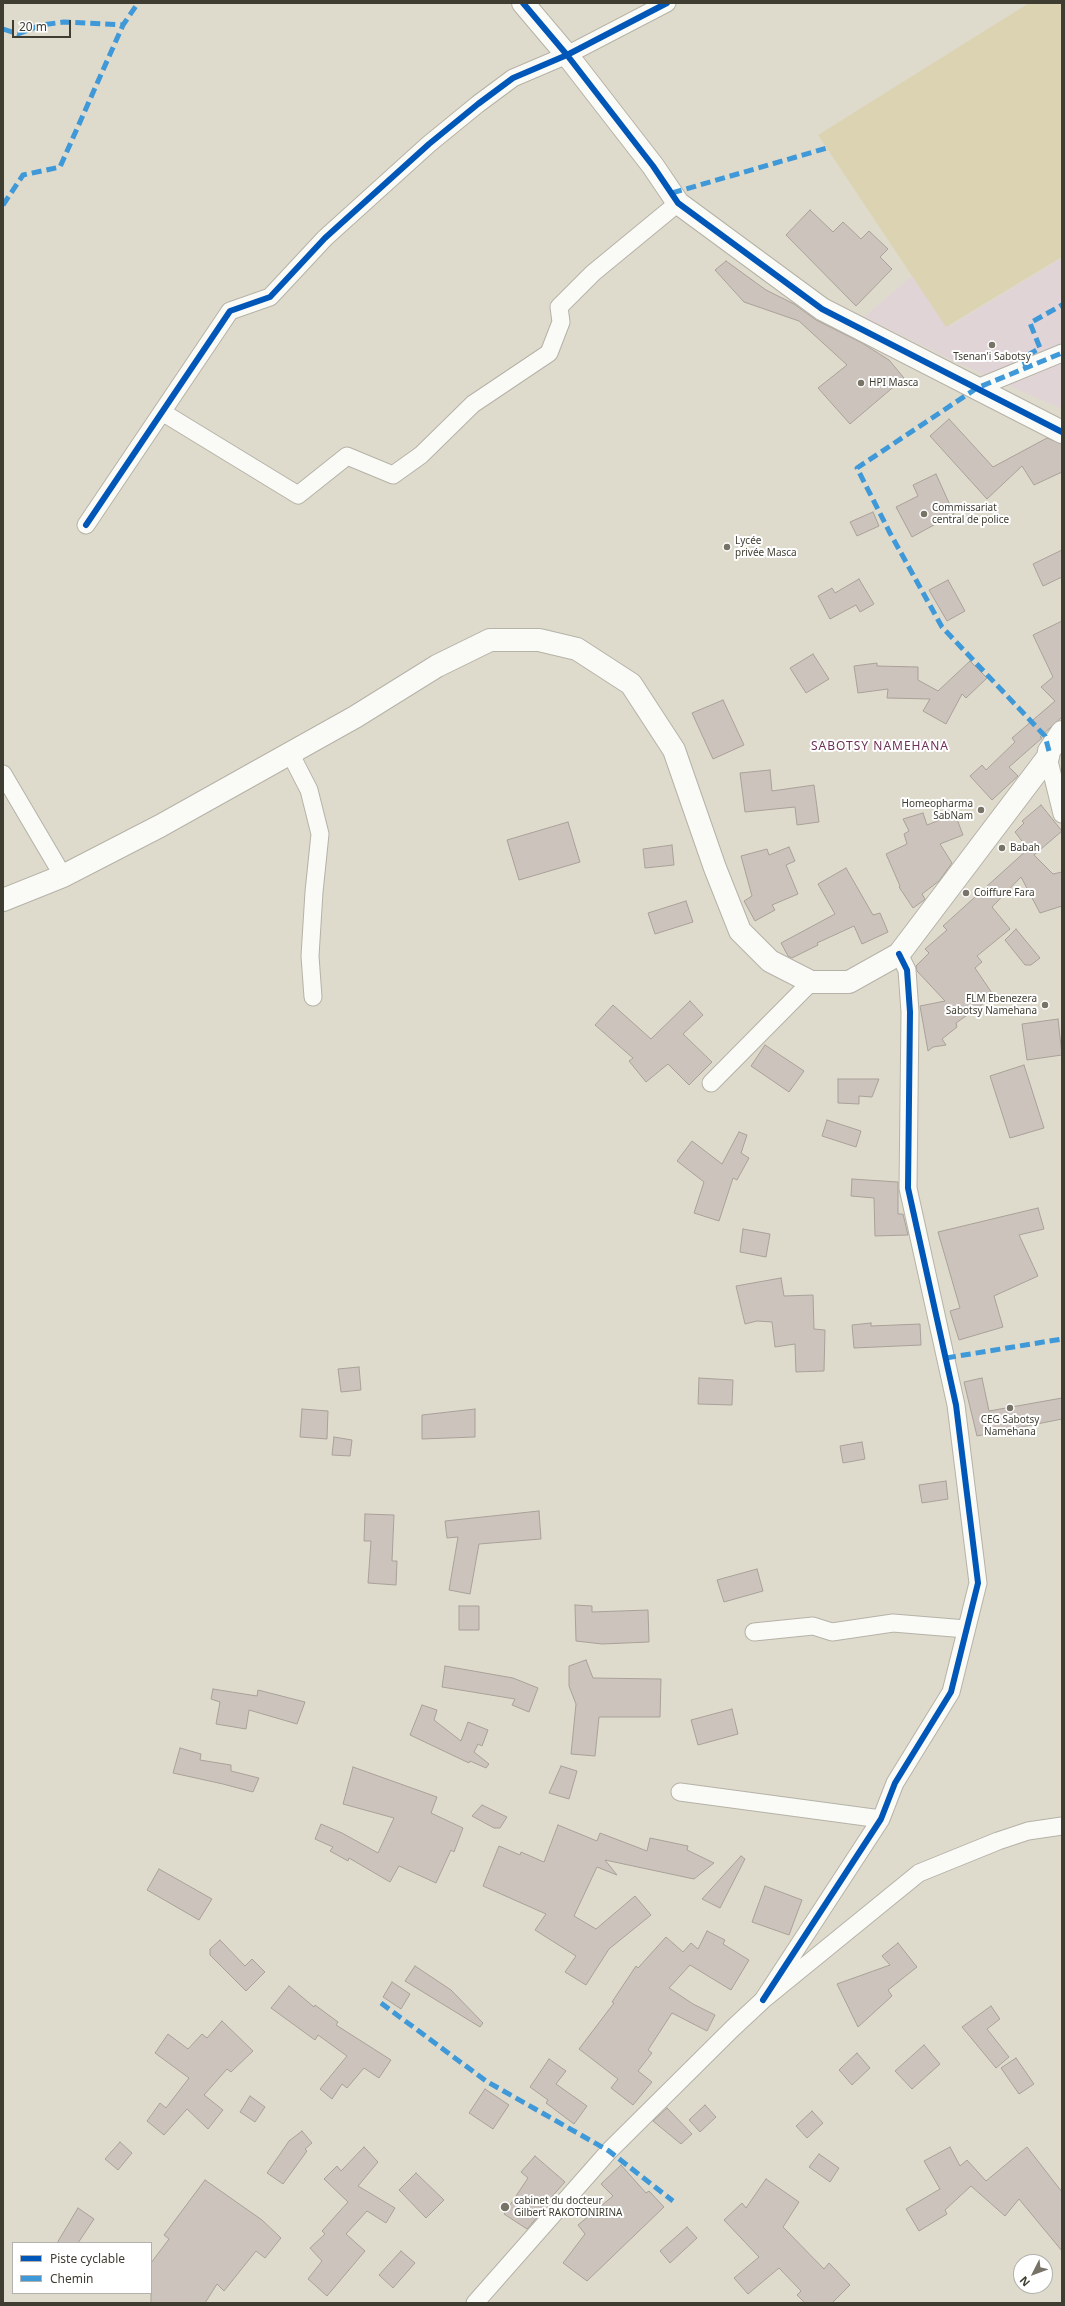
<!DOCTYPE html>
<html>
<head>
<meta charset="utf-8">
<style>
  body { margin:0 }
  #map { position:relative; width:1065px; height:2306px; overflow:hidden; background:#dfdbcc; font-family:"Noto Sans",sans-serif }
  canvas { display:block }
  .frame { position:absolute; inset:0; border:4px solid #3f3d31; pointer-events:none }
  .legend { position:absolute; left:12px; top:2242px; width:140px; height:52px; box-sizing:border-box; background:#fff; border:1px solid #b2b1ad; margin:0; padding:5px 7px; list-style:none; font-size:12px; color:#3f3d31 }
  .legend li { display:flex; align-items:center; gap:8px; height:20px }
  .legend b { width:20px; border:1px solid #b2b1ad }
  .north { position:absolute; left:1013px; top:2254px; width:40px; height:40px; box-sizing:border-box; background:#fff; border:1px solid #b2b1ad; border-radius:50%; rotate:228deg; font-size:11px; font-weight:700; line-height:16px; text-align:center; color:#3f3d31 }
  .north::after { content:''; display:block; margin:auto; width:14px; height:18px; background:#777467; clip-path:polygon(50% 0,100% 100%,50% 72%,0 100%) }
  .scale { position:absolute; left:12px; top:20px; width:59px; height:18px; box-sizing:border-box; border:2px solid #3f3d31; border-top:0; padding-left:5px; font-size:12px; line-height:14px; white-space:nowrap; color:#3f3d31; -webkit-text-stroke:3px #fff; paint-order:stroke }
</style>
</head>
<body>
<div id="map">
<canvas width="1065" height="2306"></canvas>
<div class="frame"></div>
<ul class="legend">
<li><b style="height:5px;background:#0057b8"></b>Piste cyclable</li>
<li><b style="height:5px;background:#3f99d8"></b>Chemin</li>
</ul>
<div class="north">N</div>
<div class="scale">20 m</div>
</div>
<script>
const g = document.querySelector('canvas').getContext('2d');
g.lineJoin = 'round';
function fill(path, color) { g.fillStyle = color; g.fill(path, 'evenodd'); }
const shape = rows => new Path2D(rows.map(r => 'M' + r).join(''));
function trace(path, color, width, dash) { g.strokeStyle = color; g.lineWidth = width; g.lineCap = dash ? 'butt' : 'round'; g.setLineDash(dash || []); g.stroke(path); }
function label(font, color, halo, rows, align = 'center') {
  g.font = font + ' "Noto Sans",sans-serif'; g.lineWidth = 4; g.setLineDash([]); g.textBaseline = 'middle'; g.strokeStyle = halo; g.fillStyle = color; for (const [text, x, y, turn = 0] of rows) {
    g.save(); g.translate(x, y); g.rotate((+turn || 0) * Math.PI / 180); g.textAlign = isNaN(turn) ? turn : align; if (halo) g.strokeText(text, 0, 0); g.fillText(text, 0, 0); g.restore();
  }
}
fill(shape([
  [1062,258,1062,409,960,364,864,317,914,274,950,326]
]), '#e1d4d6');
fill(shape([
  [1029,3,1062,3,1062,257,946,327,818,135]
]), '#dcd3b3');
const building = shape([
  [810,210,833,232,843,222,861,239,869,231,888,249,880,257,892,269,856,306,786,235,810,210],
  [726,261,766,290,794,304,816,320,862,343,889,360,904,378,850,424,818,388,847,365,799,321,744,302,715,270,726,261],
  [949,419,993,467,1047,438,1062,444,1062,472,1034,485,1022,466,987,499,930,436,949,419],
  [936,474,954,514,912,537,896,507,918,496,913,485,936,474],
  [873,512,879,526,857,536,850,522,873,512],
  [1062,550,1062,577,1043,586,1033,564,1062,550],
  [859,579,874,604,860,612,856,605,830,619,818,596,832,588,835,593,859,579],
  [948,580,965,611,947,621,929,590,948,580],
  [1062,621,1062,717,1040,737,1042,738,1009,767,1018,776,992,800,970,776,982,765,986,770,1015,742,1012,738,1055,701,1041,687,1053,677,1033,635,1062,621],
  [813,654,829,679,806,693,790,668,813,654],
  [970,661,987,678,966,698,962,694,946,724,923,711,930,699,887,698,888,689,858,693,854,666,877,663,877,666,918,667,918,680,938,691,970,661],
  [723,700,744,745,713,759,692,713,723,700],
  [770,770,772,791,814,785,819,822,797,825,795,807,745,812,740,773,770,770],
  [1041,805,1062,831,1034,855,1053,874,1062,872,1062,906,1040,913,1021,877,992,907,1010,929,977,956,982,962,975,968,994,996,956,1023,957,1027,942,1039,946,1045,933,1047,928,1051,920,1006,945,1001,917,971,916,966,929,953,925,949,947,930,943,926,1028,849,1031,853,1015,832,1024,823,1022,821,1041,805],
  [923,813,927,825,955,814,963,835,940,844,952,863,939,881,922,894,925,899,923,901,913,908,899,887,900,886,886,854,907,844,904,834,909,831,903,819,923,813],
  [568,822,580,862,519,880,507,840,568,822],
  [672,845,674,865,645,868,643,849,672,845],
  [789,847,795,861,786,865,798,894,772,905,775,910,755,921,744,901,752,896,741,856,767,849,769,855,789,847],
  [846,868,873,915,880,913,888,932,862,944,854,926,817,943,818,945,792,958,788,956,781,943,835,914,818,884,846,868],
  [686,901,693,922,655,934,648,913,686,901],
  [1016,929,1040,958,1031,965,1025,965,1005,940,1016,929],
  [690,1001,703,1015,683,1034,712,1062,689,1085,668,1064,646,1082,629,1061,633,1058,595,1025,613,1005,651,1039,690,1001],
  [1058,1019,1062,1055,1027,1060,1022,1024,1058,1019],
  [765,1045,804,1071,789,1092,751,1066,765,1045],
  [1024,1065,1044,1128,1010,1138,990,1076,1024,1065],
  [838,1079,879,1079,872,1097,859,1096,859,1104,838,1103,838,1079],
  [827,1120,861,1131,856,1147,822,1136,827,1120],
  [739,1132,747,1135,741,1153,749,1158,737,1180,733,1178,719,1221,694,1213,704,1182,677,1161,692,1141,722,1164,739,1132],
  [852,1179,898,1182,898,1214,903,1214,908,1235,875,1236,874,1198,851,1196,852,1179],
  [1038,1208,1044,1229,1019,1235,1038,1276,994,1296,1003,1327,959,1340,950,1311,960,1308,938,1232,1038,1208],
  [743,1229,770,1234,766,1257,740,1252,743,1229],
  [781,1278,784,1296,813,1295,814,1329,825,1330,824,1371,796,1372,795,1344,775,1347,772,1322,757,1321,745,1324,736,1286,781,1278],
  [871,1323,871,1326,920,1324,921,1345,854,1348,852,1325,871,1323],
  [359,1367,361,1390,341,1392,338,1369,359,1367],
  [699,1378,733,1380,732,1405,698,1404,699,1378],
  [982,1378,989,1411,1062,1398,1062,1419,977,1436,964,1382,982,1378],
  [302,1409,328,1411,327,1439,300,1437,302,1409],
  [475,1409,475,1437,422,1439,422,1415,475,1409],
  [334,1437,352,1440,350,1456,332,1455,334,1437],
  [862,1442,865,1459,843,1463,840,1446,862,1442],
  [946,1481,948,1499,922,1503,919,1485,946,1481],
  [539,1511,541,1539,479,1544,470,1594,449,1590,458,1537,447,1538,445,1521,539,1511],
  [365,1514,394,1515,392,1561,397,1561,396,1585,368,1583,371,1541,364,1541,365,1514],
  [757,1569,763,1591,724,1602,717,1580,757,1569],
  [575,1605,592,1606,592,1612,648,1610,649,1642,602,1644,576,1641,575,1605],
  [459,1606,479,1606,479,1630,459,1630,459,1606],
  [586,1660,593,1678,661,1679,660,1717,599,1717,595,1756,571,1754,576,1704,569,1686,569,1666,586,1660],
  [445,1666,513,1678,538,1688,529,1712,512,1705,515,1699,442,1687,445,1666],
  [213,1689,257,1696,258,1690,305,1702,297,1724,249,1710,246,1729,216,1724,220,1702,211,1699,213,1689],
  [422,1705,437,1710,434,1720,461,1741,468,1722,488,1730,482,1746,478,1744,474,1752,489,1764,486,1768,470,1761,469,1763,410,1735,422,1705],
  [732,1709,738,1734,698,1745,691,1720,732,1709],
  [180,1748,201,1754,200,1760,231,1765,231,1771,259,1778,253,1792,223,1784,173,1773,180,1748],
  [561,1766,577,1771,569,1799,549,1793,561,1766],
  [353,1767,437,1797,431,1813,463,1828,454,1852,451,1850,436,1883,399,1866,390,1882,349,1858,348,1861,330,1851,333,1847,315,1839,321,1824,342,1833,378,1853,394,1818,343,1804,353,1767],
  [482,1805,507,1817,500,1828,494,1828,472,1816,482,1805],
  [558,1825,597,1841,600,1833,647,1851,650,1838,688,1846,687,1850,714,1863,694,1879,605,1860,617,1875,597,1867,574,1916,596,1929,635,1896,651,1915,609,1949,586,1985,565,1972,576,1956,535,1930,546,1914,483,1886,499,1846,520,1855,521,1852,544,1862,558,1825],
  [741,1856,745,1859,720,1908,702,1899,741,1856],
  [159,1869,212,1899,199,1920,147,1890,159,1869],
  [765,1886,802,1900,789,1935,752,1922,765,1886],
  [707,1931,725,1940,723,1944,749,1960,731,1990,690,1965,669,1988,693,2004,715,2015,707,2031,672,2013,648,2050,652,2053,638,2071,652,2082,633,2105,611,2088,618,2079,579,2049,614,2003,612,2002,636,1966,638,1968,666,1937,683,1952,691,1943,698,1949,707,1931],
  [220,1940,245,1966,252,1959,265,1972,246,1991,210,1955,210,1949,220,1940],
  [898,1943,917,1967,888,1990,892,1996,858,2027,837,1984,890,1965,882,1956,898,1943],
  [415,1966,451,1990,483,2023,480,2027,405,1981,415,1966],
  [392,1982,410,1994,401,2009,383,1997,392,1982],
  [289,1986,314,2007,315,2005,338,2022,336,2025,391,2060,379,2078,364,2068,347,2088,342,2084,332,2099,320,2089,347,2056,318,2035,315,2040,271,2008,289,1986],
  [991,2006,1000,2019,987,2029,1009,2057,996,2068,962,2027,991,2006],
  [222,2021,253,2051,231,2072,227,2069,204,2095,223,2110,208,2129,187,2109,164,2135,147,2121,160,2103,166,2108,189,2078,155,2053,168,2034,188,2049,202,2034,207,2038,222,2021],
  [924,2045,940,2064,912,2089,895,2071,924,2045],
  [857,2053,870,2068,852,2085,839,2070,857,2053],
  [1016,2058,1034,2084,1019,2094,1001,2068,1016,2058],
  [549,2059,566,2071,556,2084,587,2106,574,2124,546,2103,548,2100,530,2087,549,2059],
  [485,2089,509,2105,493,2129,469,2113,485,2089],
  [250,2096,265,2107,255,2122,240,2112,250,2096],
  [705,2105,716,2117,700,2132,689,2120,705,2105],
  [667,2108,692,2134,681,2144,653,2121,667,2108],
  [812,2111,823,2123,807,2138,796,2126,812,2111],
  [302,2131,312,2143,305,2149,307,2151,283,2184,267,2173,289,2141,302,2131],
  [120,2142,132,2153,118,2170,105,2159,120,2142],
  [364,2147,378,2162,358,2186,395,2208,386,2223,367,2211,346,2234,365,2251,327,2296,308,2279,322,2261,310,2248,325,2234,322,2231,348,2202,324,2179,337,2166,341,2171,364,2147],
  [950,2147,960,2166,967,2160,986,2181,1027,2147,1062,2192,1062,2251,1019,2199,1005,2216,971,2186,945,2210,947,2214,919,2231,906,2209,940,2189,924,2161,950,2147],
  [819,2154,839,2168,830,2182,809,2167,819,2154],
  [535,2156,565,2182,538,2212,540,2214,527,2229,504,2214,528,2178,521,2172,535,2156],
  [621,2165,646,2193,649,2191,664,2207,587,2281,563,2263,585,2234,578,2225,613,2196,601,2184,621,2165],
  [416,2173,444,2200,426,2218,399,2190,416,2173],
  [766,2179,799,2202,783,2227,824,2269,829,2263,850,2285,832,2303,805,2303,797,2295,801,2291,779,2268,748,2294,734,2278,759,2257,724,2220,742,2203,746,2208,766,2179],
  [205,2180,262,2220,281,2238,265,2258,256,2251,224,2291,217,2284,205,2303,151,2303,151,2263,169,2239,164,2235,205,2180],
  [78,2208,94,2219,78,2243,57,2243,78,2208],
  [687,2227,697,2238,670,2263,660,2251,687,2227],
  [401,2251,415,2263,393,2288,379,2275,401,2251]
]);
fill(building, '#ccc4bc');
trace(building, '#a8a199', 1);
const street = shape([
  [977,388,1062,353],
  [162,412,298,495,347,456,393,475,421,455,473,404,549,353,561,322,559,307,593,273,678,203],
  [86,525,230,311,270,297,325,238,429,144,478,104,513,78,567,55,667,3],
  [290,753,309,790,320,834,314,892,310,956,313,997],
  [1048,757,1062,814],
  [3,774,63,876],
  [711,1083,811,982],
  [754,1632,813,1626,832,1632,893,1623,966,1629],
  [680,1792,881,1819],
  [763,2000,881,1819,895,1783,951,1692,978,1583,956,1405,908,1188,910,1012,907,970,899,954],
  [475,2303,609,2151,733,2028,763,2000,919,1873,998,1841,1028,1831,1062,1826]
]);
const secondary = shape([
  [523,3,567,55,653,166,678,203,822,309,1062,432],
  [3,900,63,876,160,826,355,717,437,666,490,640,539,640,577,649,631,684,674,750,715,868,740,931,770,961,811,982,849,982,899,954,1048,757,1049,751,1062,732]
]);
trace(street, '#b5b2a7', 19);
trace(secondary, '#b5b2a7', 24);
trace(street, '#fafaf7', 17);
trace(secondary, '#fafaf7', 22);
trace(shape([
  [3,29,18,34,41,25,64,22,123,25,138,3],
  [672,193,827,148],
  [3,205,23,175,60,167,123,25],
  [1026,367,1023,358,1040,348,1030,323,1062,305],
  [1049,751,1045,736,942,627,890,533,857,468,977,388,1062,353],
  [946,1358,1062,1339],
  [381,2003,486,2081,609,2151,673,2201]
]), '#3f99d8', 5, [10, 5]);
trace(shape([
  [523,3,567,55,653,166,678,203,822,309,1062,432],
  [86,525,230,311,270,297,325,238,429,144,478,104,513,78,567,55,667,3],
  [763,2000,881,1819,895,1783,951,1692,978,1583,956,1405,908,1188,910,1012,907,970,899,954]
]), '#0057b8', 6);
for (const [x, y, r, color] of [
  [992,345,4,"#777467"],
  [861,383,4,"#777467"],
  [924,514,4,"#777467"],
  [727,547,4,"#777467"],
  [981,810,4,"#777467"],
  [1002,848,4,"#777467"],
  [966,893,4,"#777467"],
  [1045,1005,4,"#777467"],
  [1010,1408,4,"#777467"],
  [505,2207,5,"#777467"]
]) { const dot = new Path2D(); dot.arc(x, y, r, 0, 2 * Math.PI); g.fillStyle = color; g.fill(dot); trace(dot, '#fff', 1.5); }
label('10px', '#3f3d31', '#fff', [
  ["Tsenan'i Sabotsy",992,357,"center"],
  ["HPI Masca",869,383],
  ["Commissariat",932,508],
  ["central de police",932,520],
  ["Lycée",735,541],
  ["privée Masca",735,553],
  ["Homeopharma",973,804,"right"],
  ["SabNam",973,816,"right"],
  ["Babah",1010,848],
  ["Coiffure Fara",974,893],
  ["FLM Ebenezera",1037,999,"right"],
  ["Sabotsy Namehana",1037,1011,"right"],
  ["CEG Sabotsy",1010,1420,"center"],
  ["Namehana",1010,1432,"center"],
  ["cabinet du docteur",514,2201],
  ["Gilbert RAKOTONIRINA",514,2213]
], 'left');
g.letterSpacing = '1px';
label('12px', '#6e3056', '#fff', [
  ["SABOTSY NAMEHANA",880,747]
]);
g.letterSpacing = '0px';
</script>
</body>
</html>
